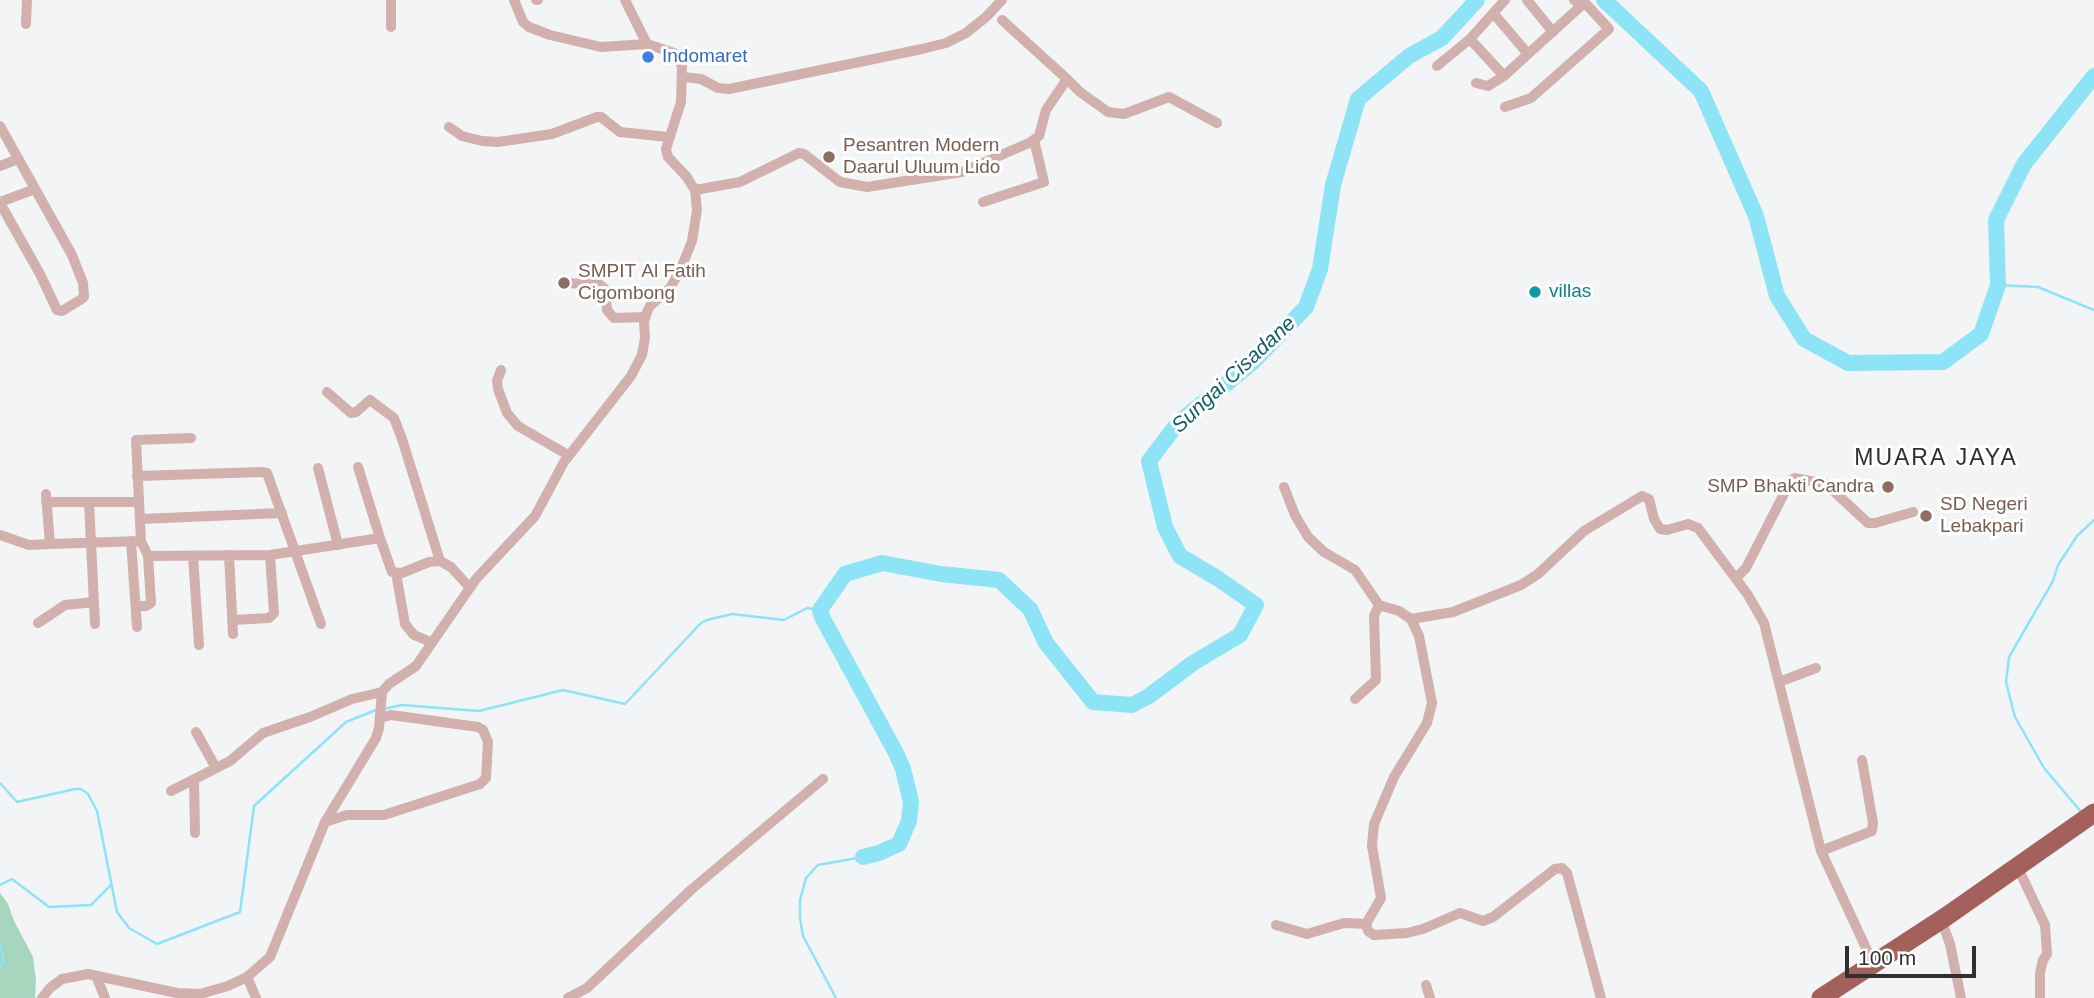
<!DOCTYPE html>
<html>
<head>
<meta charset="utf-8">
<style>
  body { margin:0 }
  #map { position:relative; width:2094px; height:998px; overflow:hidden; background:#f3f4f5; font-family:Helvetica,sans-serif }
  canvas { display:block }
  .scale { position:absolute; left:1845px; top:946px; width:131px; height:32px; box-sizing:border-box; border:4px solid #303030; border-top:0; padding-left:9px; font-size:21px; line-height:24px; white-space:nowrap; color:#303030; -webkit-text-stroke:5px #fff; paint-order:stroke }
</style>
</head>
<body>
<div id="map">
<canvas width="2094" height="998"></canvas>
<div class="scale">100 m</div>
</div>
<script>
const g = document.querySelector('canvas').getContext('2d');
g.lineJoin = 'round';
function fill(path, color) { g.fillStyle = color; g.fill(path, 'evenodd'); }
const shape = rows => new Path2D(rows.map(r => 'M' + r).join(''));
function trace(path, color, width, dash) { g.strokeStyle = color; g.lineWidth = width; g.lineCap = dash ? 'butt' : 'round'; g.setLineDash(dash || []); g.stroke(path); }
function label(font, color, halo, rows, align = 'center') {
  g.font = font + ' Helvetica,sans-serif'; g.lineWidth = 6; g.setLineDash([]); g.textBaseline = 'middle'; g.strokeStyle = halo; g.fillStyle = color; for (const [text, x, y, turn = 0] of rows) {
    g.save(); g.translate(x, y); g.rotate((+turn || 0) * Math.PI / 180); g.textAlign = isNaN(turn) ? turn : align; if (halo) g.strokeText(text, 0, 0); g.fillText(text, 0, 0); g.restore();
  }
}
fill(shape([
  [0,893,8,904,14,921,33,957,36,980,35,998,0,998]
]), '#a6d6be');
trace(shape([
  [1998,285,2038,287,2094,310],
  [383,709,402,705,479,711,563,690,625,704,701,623,707,620,732,614,784,620,807,608,820,610],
  [0,783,17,802,75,789,81,789,88,794,97,811,117,912,129,928,157,944,240,912,254,806,346,722,376,710],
  [2082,813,2044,768,2015,717,2006,682,2009,657,2053,581,2058,565,2077,536,2094,520],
  [0,885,12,879,49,907,91,905,111,885],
  [0,945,4,960,0,968],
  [836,998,803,936,800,918,800,900,806,878,818,865,863,857]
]), '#8ce4f6', 2.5);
trace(shape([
  [1604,0,1701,91,1756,216,1777,296,1804,339,1848,363,1943,362,1981,334,1998,285,1996,220,2024,164,2094,76],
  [863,857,879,853,899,844,909,821,911,802,903,769,896,753,822,617,820,610,845,574,882,563,941,574,999,580,1030,609,1046,643,1093,702,1132,705,1149,696,1193,663,1240,635,1256,605,1217,578,1180,556,1165,527,1149,461,1178,423,1253,362,1306,307,1320,269,1333,185,1358,99,1409,56,1442,38,1477,0]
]), '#8ce4f6', 16);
trace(shape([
  [514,0,523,22,529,27,550,35,601,47,647,44],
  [536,0,538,0],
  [1527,0,1553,32],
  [1494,14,1528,54,1504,76],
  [1002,20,1067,79],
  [26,24,27,0],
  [391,27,391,0],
  [1470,39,1504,76,1488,86,1476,83],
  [1528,54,1581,6],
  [1437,66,1470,39,1505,0],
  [684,77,701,79,718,88,729,89,922,49,946,43,966,33,986,17,1002,0],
  [1505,107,1531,98,1609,29,1586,4,1581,6,1574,0],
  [0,126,72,255,83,283,84,297,80,300,62,311,57,310,40,274,0,203],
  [449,127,462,136,482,141,498,142,552,134,597,117,601,117,620,132,668,137],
  [0,166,18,159],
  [695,190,740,182,799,153,804,154,840,182,867,187,962,172,1029,143,1039,136,1046,110,1067,79,1080,92,1108,112,1124,114,1169,97,1217,123],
  [0,202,35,189],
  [983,202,1044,182,1034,140],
  [561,283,599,284,605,289,607,310,614,318,645,317],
  [501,370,497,381,498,389,507,413,518,426,568,455],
  [327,392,351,413,356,412,370,400,394,418,402,439,440,561],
  [191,438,136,440,141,541,148,556,270,555,380,538,392,572,402,573,429,562,440,561,451,567,470,588],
  [358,467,380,538],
  [318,468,338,545],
  [137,476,262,472,267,473,321,624],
  [1284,487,1295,515,1308,537,1324,552,1355,570,1379,605,1399,611,1411,619,1419,636,1432,703,1427,723,1394,777,1374,824,1372,846,1381,898,1366,924,1368,931,1374,935,1407,933,1423,929,1460,913,1483,921,1493,917,1555,869,1562,868,1567,873,1601,998],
  [46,494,50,544,141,541],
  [46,502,139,502],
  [89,502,95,624],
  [141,519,282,513],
  [0,535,29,545,50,544],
  [131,541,137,627],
  [229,555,233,634],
  [193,556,199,645],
  [396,573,405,624,414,635,431,642],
  [1736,578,1746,568,1791,480,1795,478,1826,484,1868,523,1875,523,1913,512],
  [136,606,146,606,151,603,148,556],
  [1411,619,1453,612,1521,585,1538,574,1584,531,1642,496,1649,499,1654,519,1660,529,1667,530,1688,524,1698,528,1748,595,1764,623,1821,851,1873,963],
  [232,620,269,618,274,613,270,555],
  [38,623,65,605,94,602],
  [1779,682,1816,668],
  [1355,699,1376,680,1374,616,1379,605],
  [196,732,216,768],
  [194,780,195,833],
  [171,791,230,761,263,733,310,717,352,699,382,692],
  [325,822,347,815,384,815,480,784,486,778,488,742,483,730,478,727,391,715,380,718],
  [1821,851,1872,831,1873,823,1862,760],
  [2017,866,2045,925,2047,954,2043,960,2040,973,2040,998],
  [1941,919,1950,944,1961,998],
  [1276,925,1307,934,1344,923,1366,924],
  [96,976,105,998],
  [247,977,256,998],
  [1426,985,1430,998],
  [42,998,50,988,62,979,88,974,177,993,200,994,228,986,247,977,270,957,325,822,376,738,379,728,382,692,389,684,416,666,476,579,535,516,564,462,631,376,642,355,645,338,644,322,647,312,650,306,670,288,680,271,692,241,697,210,695,190,686,176,668,157,666,149,681,102,682,66,674,53,647,44,625,0],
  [568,998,587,988,692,889,823,779]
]), '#d2b0ad', 10);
trace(shape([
  [1821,998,1947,916,2094,813]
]), '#a3605c', 19);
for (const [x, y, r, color] of [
  [648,57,7,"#3f7fe0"],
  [829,157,7,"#8d6e63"],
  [564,283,7,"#8d6e63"],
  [1535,292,7,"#0f9aa8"],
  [1888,487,7,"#8d6e63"],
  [1926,516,7,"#8d6e63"]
]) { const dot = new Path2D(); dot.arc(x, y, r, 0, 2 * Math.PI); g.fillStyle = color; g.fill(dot); trace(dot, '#fff', 2.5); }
label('19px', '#366cbe', '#fff', [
  ["Indomaret",662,57]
], 'left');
label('19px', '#785e54', '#fff', [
  ["Pesantren Modern",843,146],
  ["Daarul Uluum Lido",843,168],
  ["SMPIT Al Fatih",578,272],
  ["Cigombong",578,294],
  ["SMP Bhakti Candra",1874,487,"right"],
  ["SD Negeri",1940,505],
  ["Lebakpari",1940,527]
], 'left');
label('19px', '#0d838f', '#fff', [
  ["villas",1549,292]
], 'left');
label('italic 21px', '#115d69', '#fff', [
  ["Sungai Cisadane",1234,375,-43]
]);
g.letterSpacing = '2px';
label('23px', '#303030', '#fff', [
  ["MUARA JAYA",1936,459]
]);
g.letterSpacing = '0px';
</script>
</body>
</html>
